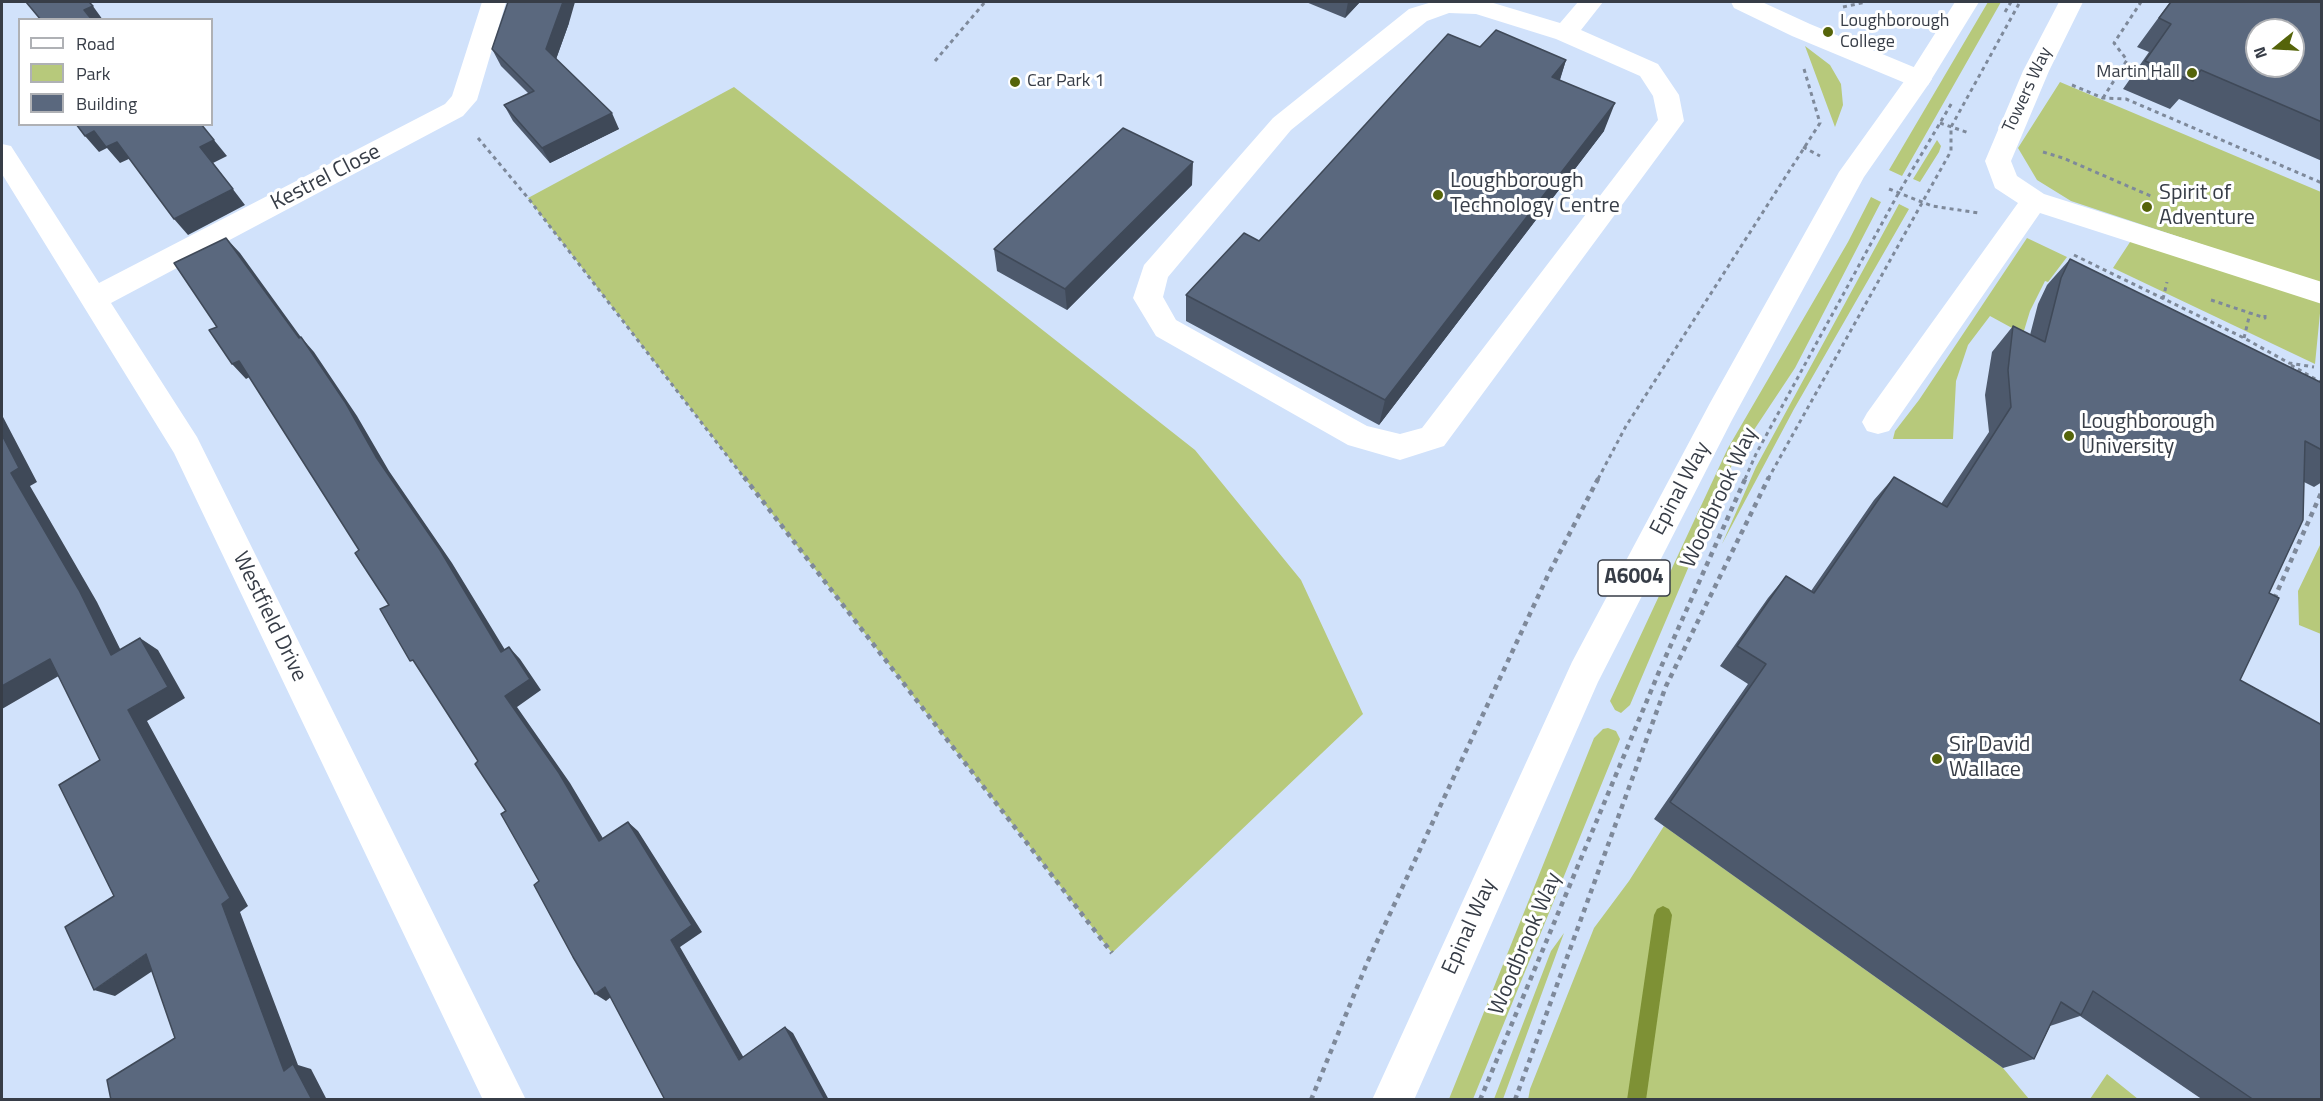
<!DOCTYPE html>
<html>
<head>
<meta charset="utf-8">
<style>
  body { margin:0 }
  #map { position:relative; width:2323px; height:1101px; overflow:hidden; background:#d1e2fb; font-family:"Titillium Web",sans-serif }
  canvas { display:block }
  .frame { position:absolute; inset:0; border:3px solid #373d47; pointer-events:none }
  .legend { position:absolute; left:18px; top:18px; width:195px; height:108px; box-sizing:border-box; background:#fff; border:2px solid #afb1b5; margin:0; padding:8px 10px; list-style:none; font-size:18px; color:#373d47 }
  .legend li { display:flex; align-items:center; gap:12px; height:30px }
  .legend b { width:30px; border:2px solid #afb1b5 }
  .north { position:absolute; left:2245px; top:18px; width:60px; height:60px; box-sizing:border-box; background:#fff; border:2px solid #afb1b5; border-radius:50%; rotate:252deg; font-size:16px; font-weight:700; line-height:24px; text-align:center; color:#373d47 }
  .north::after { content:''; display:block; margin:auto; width:21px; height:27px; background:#55640a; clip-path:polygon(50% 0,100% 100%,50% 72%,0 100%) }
</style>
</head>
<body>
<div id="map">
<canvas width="2323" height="1101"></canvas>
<div class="frame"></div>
<ul class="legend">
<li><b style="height:8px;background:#fff"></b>Road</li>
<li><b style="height:16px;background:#b7c97b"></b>Park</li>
<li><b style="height:16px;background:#5a687e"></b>Building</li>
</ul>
<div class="north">N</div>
</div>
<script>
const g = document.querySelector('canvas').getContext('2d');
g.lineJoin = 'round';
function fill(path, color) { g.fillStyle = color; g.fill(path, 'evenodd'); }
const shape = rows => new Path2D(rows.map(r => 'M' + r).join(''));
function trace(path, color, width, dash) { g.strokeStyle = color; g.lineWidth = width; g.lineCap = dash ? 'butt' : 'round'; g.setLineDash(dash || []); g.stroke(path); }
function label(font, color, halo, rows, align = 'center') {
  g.font = font + ' "Titillium Web",sans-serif'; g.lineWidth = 6; g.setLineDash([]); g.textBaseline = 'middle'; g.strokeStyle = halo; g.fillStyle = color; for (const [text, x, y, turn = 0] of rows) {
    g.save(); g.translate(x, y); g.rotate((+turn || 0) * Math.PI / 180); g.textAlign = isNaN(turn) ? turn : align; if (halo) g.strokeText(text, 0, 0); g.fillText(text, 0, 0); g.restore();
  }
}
fill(shape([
  [1988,2,2001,2,1902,176,1889,170],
  [1805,46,1830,65,1841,84,1843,105,1835,127],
  [2060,82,2321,192,2321,284,2071,201,2037,180,2018,148],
  [734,87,1195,450,1301,580,1363,714,1112,953,528,198],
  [1937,140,1941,146,1939,152,1920,182,1913,179],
  [1871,197,1881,202,1795,368,1734,460,1630,705,1621,713,1615,710,1610,701,1728,448,1848,242],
  [1899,204,1909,209,1794,409,1722,544,1756,467],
  [2027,238,2067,257,2048,282,2045,281,2030,311,2023,334,1990,316,1968,345,1956,381,1953,439,1893,439,1895,431,1919,400],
  [2132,239,2321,303,2315,364,2113,268],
  [2321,543,2321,634,2299,625,2298,591],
  [1608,728,1616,731,1620,739,1473,1099,1449,1099,1594,738,1603,729],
  [1664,826,2003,1068,2029,1099,1528,1100,1530,1089,1594,928,1629,881],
  [1564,933,1503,1099,1494,1099,1551,951],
  [2107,1074,2138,1099,2090,1099]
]), '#b7c97b');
fill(shape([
  [1663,906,1669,909,1672,915,1646,1100,1627,1100,1654,915,1657,909,1663,906]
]), '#7e9135');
trace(shape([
  [1843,7,1866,2],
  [2005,12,2011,2],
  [935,61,985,2],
  [2072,85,2103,98,2126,99,2322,183],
  [2103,98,2127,60,2114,43,2141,2],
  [1940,123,1969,133],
  [478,138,528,198,745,479],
  [1803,147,1820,156],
  [2043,152,2063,158,2153,197],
  [1889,189,1932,206,1979,213],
  [2074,255,2244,338,2289,363,2314,367],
  [2163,299,2167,282],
  [2211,300,2265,318,2265,313],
  [2244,338,2250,313],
  [2291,365,2322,383],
  [1598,479,1626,426,1820,123,1804,69],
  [1745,479,1756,454,1898,194,1953,101],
  [1768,479,1951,151,1951,127,2020,2]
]), '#7e899a', 3, [4, 4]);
trace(shape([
  [744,477,1112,953],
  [2274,599,2322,491],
  [1311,1100,1367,963,1549,573,1599,477],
  [1480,1100,1661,667,1746,477],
  [1515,1100,1666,686,1769,477]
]), '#7e899a', 4.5, [5, 5]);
fill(shape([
  [482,2,506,2,477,100,463,116,111,303,197,437,526,1100,483,1100,174,453,2,174,2,144,11,146,99,283,445,104,452,96,482,2],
  [1432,2,1490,2,1560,23,1578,2,1603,2,1581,30,1658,64,1679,95,1684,121,1444,446,1400,460,1348,445,1156,336,1133,298,1144,265,1273,118,1409,9,1432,2],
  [1449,13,1476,14,1556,39,1640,76,1653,96,1658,120,1422,428,1400,434,1367,426,1176,320,1163,297,1168,277,1291,130,1427,21,1449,13],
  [1731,2,1762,2,1810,24,1928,73,1932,79,1928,85,1919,88,1910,85,1792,36,1734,8,1731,2],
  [2059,2,2083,2,2049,71,2011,161,2017,176,2044,194,2322,282,2322,304,2040,213,1889,431,1878,434,1867,431,1862,422,1867,413,2018,203,1995,188,1985,161,2023,71,2059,2]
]), '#fff');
fill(shape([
  [1955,2,1979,2,1928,85,1864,177,1732,420,1598,682,1414,1100,1372,1100,1572,662,1710,403,1839,172,1910,73,1955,2]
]), '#fff');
fill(shape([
  [1306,2,1360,2,1345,18],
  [2170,2,2322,2,2322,161,2179,99,2170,109,2123,89,2149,52,2137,47],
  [569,23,556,59,619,129,550,163,513,121,504,105,529,94,501,66,492,49],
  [1480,47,1566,60,1560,80,1604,131,1379,425,1186,321,1186,295,1259,241],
  [1192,185,1067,310,997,271,994,249],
  [2070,259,2322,450,2322,482,2314,487,2304,482,2240,680,2322,1100,2203,1100,2080,1016,2050,1026,2034,1059,2003,1068,1654,819,1748,684,1720,666,1768,598,1786,576,1811,591,1874,500,1894,477,1941,504,1989,432,1985,395,1992,352,2013,326,2030,335,2038,304,2047,285]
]), '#4d596c');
fill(shape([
  [89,2,90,2,103,20,92,20,84,10],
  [563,2,575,2,569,23,554,65,546,49],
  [1348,2,1360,2,1345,18],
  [1566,60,1557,88,1552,77],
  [1615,103,1604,131,1379,425,1385,400],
  [612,113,619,129,550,163,542,148],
  [94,131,117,142,131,158,120,163,107,148,99,152,85,136],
  [214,140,227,156,213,163,245,205,188,235,174,219,200,147],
  [1193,162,1192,185,1067,310,1065,289],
  [226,238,240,253,308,347,301,337,314,352,357,416,389,471,452,563,513,663,501,652,299,338],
  [239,361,253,375,246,379,232,364],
  [2,415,37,482,30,486,97,602,129,667,111,655,11,473,2,435],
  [140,638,158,650,185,698,147,721,248,906,240,912,298,1065,311,1069,327,1100,312,1100,284,1071,128,710],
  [509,647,520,659,541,690,517,707,570,783,610,850,599,841,505,696],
  [50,659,69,670,2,709,2,686],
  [628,822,638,831,702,932,680,947,748,1065,739,1060,671,940],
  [146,954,166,962,115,996,94,990],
  [605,987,616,993,606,1001,595,994],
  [785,1027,793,1033,829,1100,821,1100]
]), '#3f4958');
const building = shape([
  [26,2,89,2,93,6,84,10,92,20,41,20,26,2],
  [508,2,563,2,546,49,612,113,542,148,504,105,534,91,492,49,508,2],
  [2171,2,2322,2,2322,122,2201,70,2193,81,2145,61,2171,24,2159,18,2171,2],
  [2257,30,2293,30,2293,66,2257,66,2257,30],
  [1496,30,1566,60,1552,77,1615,103,1385,400,1186,295,1244,233,1259,241,1448,34,1480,47,1496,30],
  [76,124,201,124,214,140,200,147,233,189,174,219,117,142,106,147,94,131,85,136,76,124],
  [1123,128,1193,162,1065,289,994,249,1123,128],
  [226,238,299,338,301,337,345,402,376,457,440,550,501,652,509,647,530,679,505,696,559,773,599,841,628,822,659,872,692,925,671,940,739,1060,785,1027,824,1098,821,1100,665,1100,605,987,595,994,573,957,534,885,539,881,501,814,506,811,475,764,478,761,413,660,410,661,380,609,389,605,355,553,359,550,239,361,232,364,209,330,217,327,174,263,226,238],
  [2070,259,2322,383,2322,450,2305,441,2303,520,2269,593,2279,598,2240,680,2322,725,2322,1100,2254,1100,2093,991,2081,1015,2061,1002,2034,1059,1670,802,1766,664,1737,646,1786,576,1814,593,1894,477,1947,507,2011,407,2008,370,2013,326,2045,342,2061,278,2070,259],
  [2,435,19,468,11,473,79,590,111,655,140,638,168,687,128,710,230,898,222,904,284,1071,293,1064,312,1100,111,1100,107,1080,175,1038,146,954,94,990,65,927,114,896,59,785,100,760,50,659,2,686,2,435]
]);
fill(building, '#5a687e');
trace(building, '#3f4958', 1.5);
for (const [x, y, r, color] of [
  [1828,32,6,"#55640a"],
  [2192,73,6,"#55640a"],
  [1015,82,6,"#55640a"],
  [1438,195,6,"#55640a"],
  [2147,207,6,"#55640a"],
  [2069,436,6,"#55640a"],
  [1937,759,6,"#55640a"]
]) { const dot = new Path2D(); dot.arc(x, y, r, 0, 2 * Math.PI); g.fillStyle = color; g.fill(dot); trace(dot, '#fff', 2); }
label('18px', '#373d47', '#fff', [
  ["Loughborough",1840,22],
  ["College",1840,43],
  ["Martin Hall",2180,73,"right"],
  ["Car Park 1",1027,82]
], 'left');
label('18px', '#373d47', '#fff', [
  ["Towers Way",2028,90,-65]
]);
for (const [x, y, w] of [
  [1634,578,72]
]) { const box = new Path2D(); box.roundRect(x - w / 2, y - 18, w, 36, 4.5); g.fillStyle = '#fff'; g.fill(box); trace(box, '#373d47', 1.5); }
label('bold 21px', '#373d47', null, [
  ["A6004",1634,578]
]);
label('22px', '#373d47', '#fff', [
  ["Kestrel Close",326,178,-27],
  ["Epinal Way",1681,489,-62],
  ["Woodbrook Way",1720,498,-65],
  ["Westfield Drive",269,617,64],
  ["Epinal Way",1470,927,-66],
  ["Woodbrook Way",1526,944,-67]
]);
label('22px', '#373d47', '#fff', [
  ["Loughborough",1450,182],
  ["Technology Centre",1450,207],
  ["Spirit of",2159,194],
  ["Adventure",2159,219],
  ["Loughborough",2081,423],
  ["University",2081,448],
  ["Sir David",1949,746],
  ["Wallace",1949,771]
], 'left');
</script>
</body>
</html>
